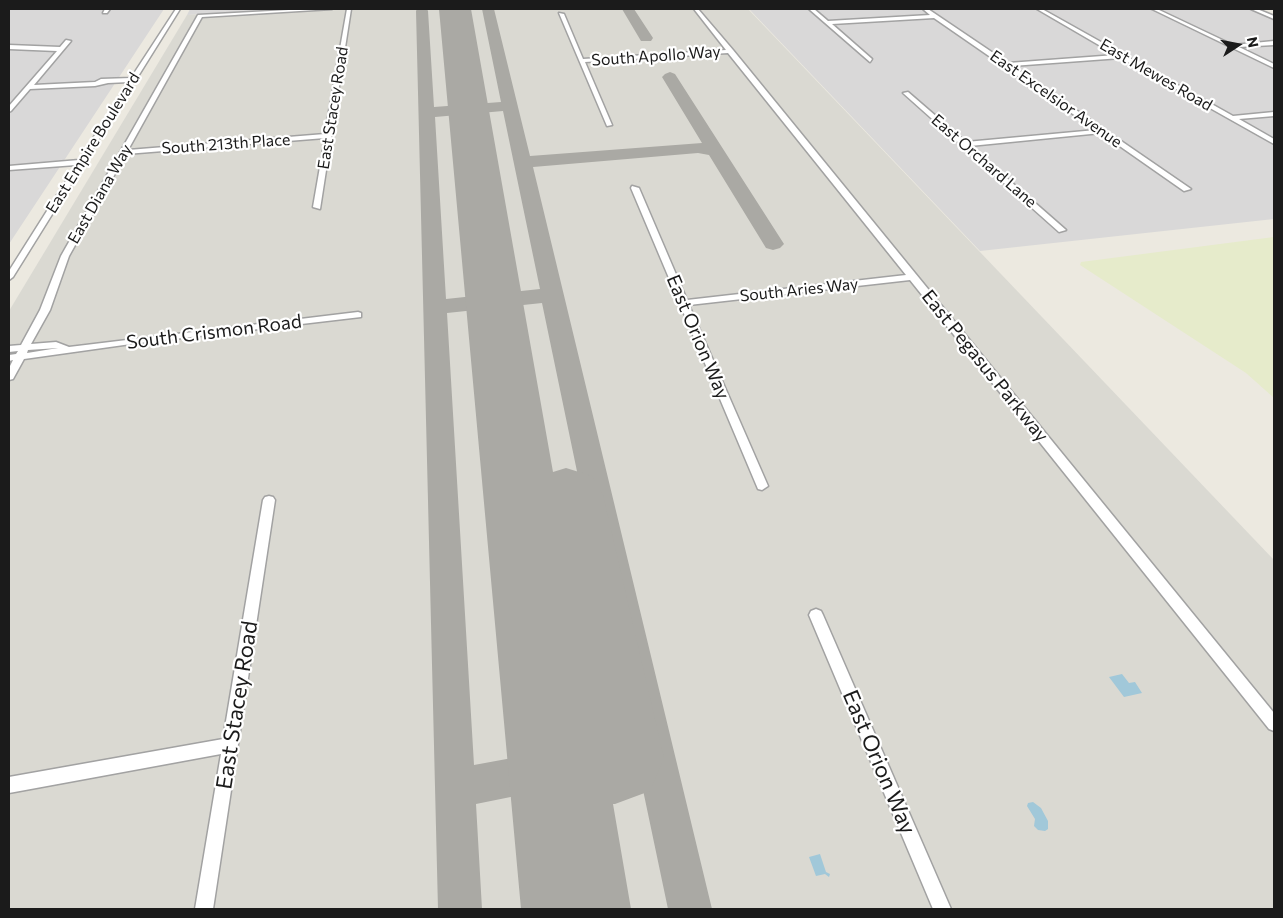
<!DOCTYPE html>
<html>
<head>
<meta charset="utf-8">
<style>
  body { margin:0 }
  #map { position:relative; width:1283px; height:918px; overflow:hidden; background:#ece9e0; font-family:Commissioner,sans-serif }
  canvas { display:block }
  .frame { position:absolute; inset:0; border:10px solid #1b1b1b; pointer-events:none }
  .north { position:absolute; left:1213px; top:20px; width:50px; height:50px; -webkit-text-stroke:4px #fff; paint-order:stroke; rotate:79deg; font-size:14px; font-weight:700; line-height:20px; text-align:center; color:#1b1b1b }
  .north::after { content:''; display:block; margin:auto; width:18px; height:22px; background:#1b1b1b; clip-path:polygon(50% 0,100% 100%,50% 72%,0 100%) }
</style>
</head>
<body>
<div id="map">
<canvas width="1283" height="918"></canvas>
<div class="frame"></div>
<div class="north">N</div>
</div>
<script>
const g = document.querySelector('canvas').getContext('2d');
g.lineJoin = 'round';
function fill(path, color) { g.fillStyle = color; g.fill(path, 'evenodd'); }
const shape = rows => new Path2D(rows.map(r => 'M' + r).join(''));
function trace(path, color, width, dash) { g.strokeStyle = color; g.lineWidth = width; g.lineCap = dash ? 'butt' : 'round'; g.setLineDash(dash || []); g.stroke(path); }
function label(font, color, halo, rows, align = 'center') {
  g.font = font + ' Commissioner,sans-serif'; g.lineWidth = 4.5; g.setLineDash([]); g.textBaseline = 'middle'; g.strokeStyle = halo; g.fillStyle = color; for (const [text, x, y, turn = 0] of rows) {
    g.save(); g.translate(x, y); g.rotate((+turn || 0) * Math.PI / 180); g.textAlign = isNaN(turn) ? turn : align; if (halo) g.strokeText(text, 0, 0); g.fillText(text, 0, 0); g.restore();
  }
}
fill(shape([
  [9,9,164,9,9,244],
  [190,9,298,9,187,15],
  [749,9,1255,9,1274,17,1274,219,980,251]
]), '#d9d8d8');
fill(shape([
  [298,9,748,9,1274,560,1274,909,9,909,9,311,187,15]
]), '#dad9d2');
fill(shape([
  [1274,237,1274,398,1246,373,1080,265,1081,262]
]), '#e6ebcb');
fill(shape([
  [1122,674,1129,683,1135,682,1142,693,1124,697,1109,677],
  [1033,802,1041,808,1048,821,1048,829,1045,831,1038,830,1034,826,1035,819,1027,806,1028,803],
  [820,854,826,872,830,874,829,877,825,874,816,876,809,857]
]), '#a1c8d9');
fill(shape([
  [417,9,427,9,428,11,434,107,501,102,482,9,494,9,530,156,702,143,662,77,665,74,670,72,675,74,784,244,780,248,773,250,766,248,709,155,698,153,533,167,712,909,668,909,639,771,476,804,482,909,438,909,416,11,417,9],
  [503,111,540,289,446,299,435,117,503,111],
  [542,303,632,736,474,765,447,313,542,303],
  [622,9,634,9,653,38,651,41,641,41,622,9]
]), '#aaa9a4');
fill(shape([
  [439,9,471,9,553,472,566,468,592,476,603,495,664,758,650,791,615,804,613,804,631,909,521,909,439,9]
]), '#aaa9a4');
const minor = shape([
  [105,9,110,9,107,13,103,13,105,9],
  [176,9,180,9,13,277,9,280,9,271,76,165,9,170,9,166,79,160,129,82,108,83,95,86,30,89,11,111,9,112,9,106,57,51,9,49,9,45,60,47,66,40,71,41,34,85,95,82,101,79,131,78,176,9],
  [307,9,332,9,202,17,128,150,325,134,347,9,351,9,320,209,313,207,325,138,126,154,69,256,50,310,31,344,56,342,69,347,358,312,361,313,361,317,131,344,24,359,13,379,9,380,9,368,13,360,9,361,9,355,16,354,18,351,9,352,9,346,21,345,40,310,61,256,198,15,307,9],
  [58,348,27,353,28,350,58,348],
  [694,9,698,9,733,50,1274,713,1274,731,1269,729,910,280,689,305,768,486,762,490,758,489,631,188,632,186,639,188,687,300,906,275,728,53,585,62,612,125,607,126,559,13,564,14,583,59,726,50,694,9],
  [809,9,814,9,828,21,930,15,923,9,928,9,1008,63,1116,55,1037,9,1042,9,1233,116,1274,112,1274,116,1239,119,1274,139,1274,144,1121,58,1012,66,1191,189,1184,191,1101,133,970,146,1066,230,1059,232,903,93,908,92,966,142,1096,130,934,18,832,24,872,59,870,62,809,9],
  [1152,9,1157,9,1233,45,1274,41,1274,45,1239,47,1274,64,1274,68,1152,9],
  [1251,9,1257,9,1274,16,1274,19,1251,9],
  [269,496,273,497,275,500,213,909,195,909,221,754,9,793,9,777,223,739,263,500,265,497,269,496],
  [816,609,821,611,823,615,951,909,933,909,809,615,811,611,816,609]
]);
trace(minor, '#a2a2a2', 3);
fill(minor, '#fff');
label('16px', '#1b1b1b', '#fff', [
  ["South Apollo Way",656,56,-4],
  ["East Mewes Road",1156,75,30],
  ["East Excelsior Avenue",1056,99,35],
  ["East Stacey Road",333,108,-81],
  ["East Empire Boulevard",93,143,-58],
  ["South 213th Place",226,144,-4],
  ["East Orchard Lane",984,161,41],
  ["East Diana Way",100,194,-60],
  ["South Aries Way",799,290,-6]
]);
label('19px', '#1b1b1b', '#fff', [
  ["South Crismon Road",214,332,-7],
  ["East Orion Way",698,337,67],
  ["East Pegasus Parkway",985,366,51]
]);
label('22px', '#1b1b1b', '#fff', [
  ["East Stacey Road",237,705,-81],
  ["East Orion Way",879,762,67]
]);
</script>
</body>
</html>
